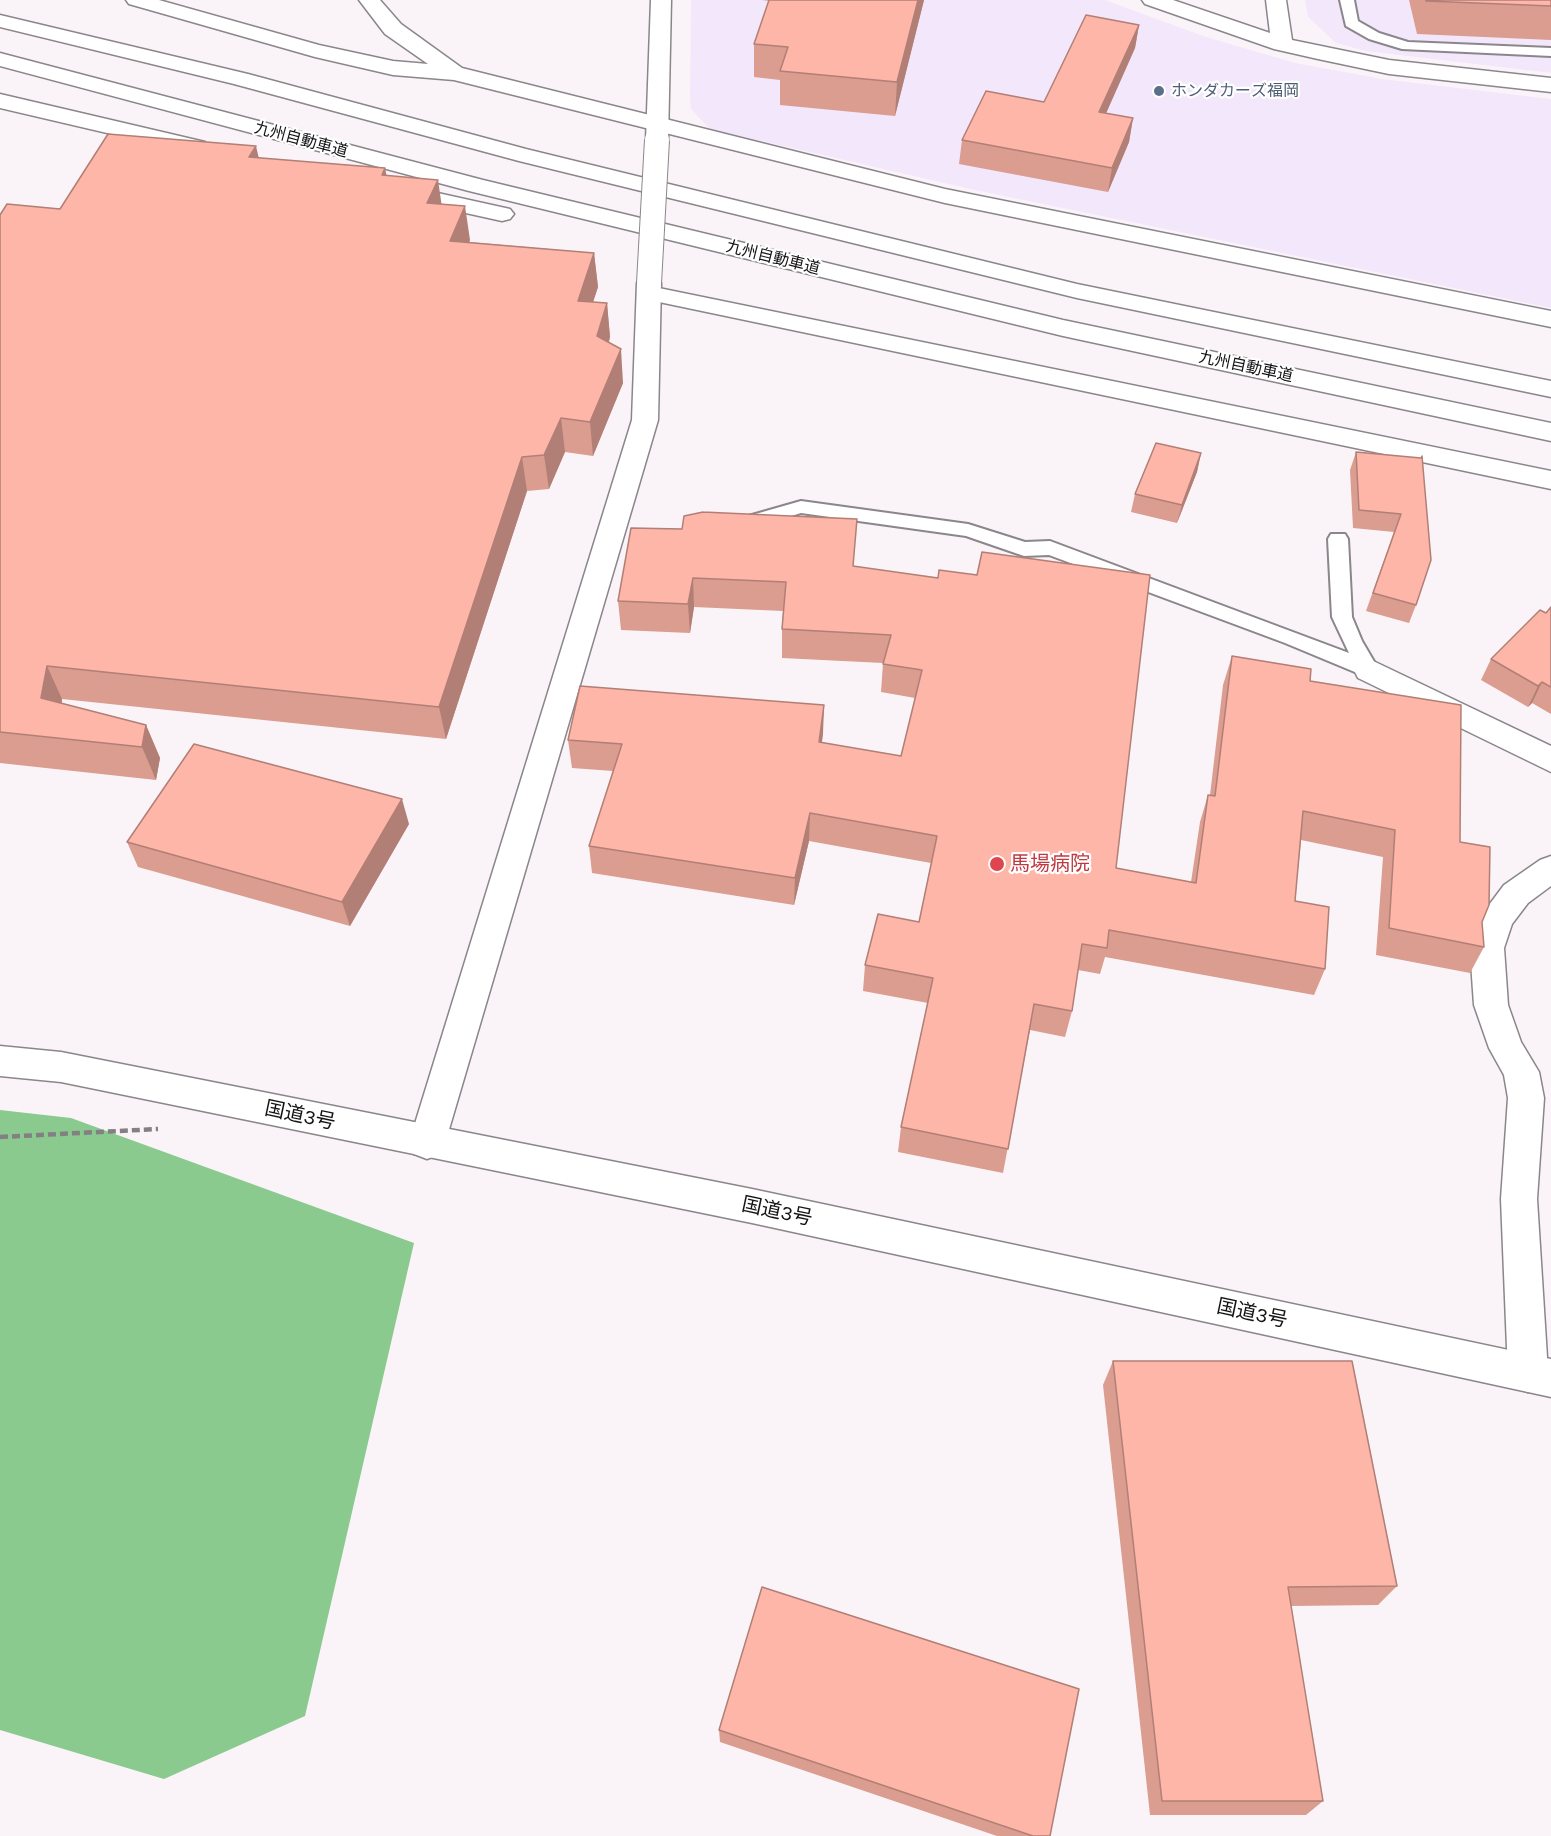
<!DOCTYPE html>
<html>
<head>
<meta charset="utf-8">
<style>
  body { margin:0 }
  canvas { display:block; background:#faf4f9 }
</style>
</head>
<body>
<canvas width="1551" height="1836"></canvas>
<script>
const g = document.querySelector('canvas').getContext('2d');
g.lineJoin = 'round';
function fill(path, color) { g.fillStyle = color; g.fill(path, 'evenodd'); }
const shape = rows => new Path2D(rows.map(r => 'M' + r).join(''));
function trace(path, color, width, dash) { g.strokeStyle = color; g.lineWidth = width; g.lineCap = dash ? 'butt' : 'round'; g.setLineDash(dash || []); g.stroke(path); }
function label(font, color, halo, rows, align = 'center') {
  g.font = font + ' Karla,"Noto Sans JP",sans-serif'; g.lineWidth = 4.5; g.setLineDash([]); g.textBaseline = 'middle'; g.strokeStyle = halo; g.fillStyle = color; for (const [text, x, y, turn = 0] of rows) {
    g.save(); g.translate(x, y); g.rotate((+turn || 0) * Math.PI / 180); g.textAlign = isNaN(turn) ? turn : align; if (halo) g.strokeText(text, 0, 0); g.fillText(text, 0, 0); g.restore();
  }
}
fill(shape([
  [691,0,1105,0,1203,36,1295,63,1382,79,1551,99,1551,308,970,189,710,129,691,109,690,100],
  [1305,0,1551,0,1551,73,1366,51,1336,43,1308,17]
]), '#f3e7fb');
fill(shape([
  [0,1110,71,1118,414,1243,305,1716,164,1779,0,1730]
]), '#8aca8e');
const lane = shape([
  [1340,0,1354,0,1358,21,1379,33,1408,42,1551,48,1551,56,1402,49,1369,39,1346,26,1340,0],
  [801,501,968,524,1025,542,1050,541,1349,653,1332,617,1328,539,1331,534,1345,534,1348,539,1352,617,1362,641,1379,670,1376,675,1369,677,1362,675,1285,643,1049,555,1024,556,966,536,801,513,752,528,745,527,743,522,745,517,801,501]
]);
const street = shape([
  [126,0,159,0,319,45,393,61,428,64,385,34,359,0,380,0,401,24,462,68,945,189,1551,311,1551,327,945,203,454,80,393,75,315,57,129,4,126,0],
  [649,286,1551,471,1551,489,640,298,637,293,640,288,649,286],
  [1369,659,1551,746,1551,772,1358,678,1354,670,1358,662,1369,659],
  [1551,856,1551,886,1528,903,1512,924,1504,948,1508,1005,1521,1042,1539,1072,1544,1098,1537,1199,1548,1373,1542,1386,1528,1392,1514,1386,1508,1373,1501,1199,1508,1098,1504,1075,1489,1048,1474,1005,1470,948,1486,909,1504,885,1540,860,1551,856]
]);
const secondary = shape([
  [651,0,671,0,668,140,665,145,657,147,649,145,646,140,651,0],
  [1142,0,1173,0,1270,33,1266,0,1286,0,1292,40,1389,60,1551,78,1551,92,1389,74,1318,59,1274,49,1145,4,1142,0],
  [649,276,658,278,661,283,658,420,445,1143,440,1154,427,1159,414,1154,409,1143,632,420,637,283,640,278,649,276]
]);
const highway = shape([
  [0,15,248,74,526,149,1077,284,1551,381,1551,397,1077,298,519,161,234,84,0,27,0,15],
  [0,53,483,180,1063,320,1551,423,1551,441,1063,336,469,191,0,66,0,53],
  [0,94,205,142,208,147,205,152,197,154,0,108,0,94],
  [397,184,510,209,514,214,510,219,502,221,389,196,385,191,389,186,397,184],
  [0,1046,61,1052,752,1189,1551,1359,1551,1397,752,1223,61,1082,0,1076,0,1046]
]);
trace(lane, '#8b868b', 4);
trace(street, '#8b868b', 3);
trace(secondary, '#8b868b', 3);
trace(highway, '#8b868b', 3);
trace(shape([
  [0,1137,158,1129]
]), '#837f83', 4.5, [8, 4]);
fill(lane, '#fff');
fill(street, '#fff');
fill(secondary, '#fff');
fill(highway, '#fff');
const secondaryBridge = shape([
  [649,283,657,140]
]);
trace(secondaryBridge, '#8b868b', 26, []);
trace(secondaryBridge, '#fff', 24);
fill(shape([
  [762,0,924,0,895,116,780,105,780,80,754,77,754,44,769,1],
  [1409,0,1551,0,1551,40,1417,34],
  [1139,25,1135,48,1106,113,1133,118,1129,142,1108,192,959,164,962,140,1044,102],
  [259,158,387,176,441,204,470,240,469,242,594,253,598,287,593,302,607,303,610,337,609,342,623,383,593,456,565,452,549,489,527,491,446,739,62,699,62,703,146,725,160,758,156,780,0,763,0,215,60,209],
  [1356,452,1421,458,1416,605,1409,623,1366,611,1394,532,1353,528,1350,470],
  [1201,453,1197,472,1177,523,1131,512,1135,494],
  [631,528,854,566,1116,868,1191,882,1200,822,1208,795,1210,795,1223,685,1232,656,1310,681,1460,842,1482,922,1484,947,1470,973,1376,955,1383,857,1301,840,1295,901,1325,969,1314,995,1105,957,1100,974,1078,970,1072,1011,1065,1037,1030,1030,1003,1173,898,1152,901,1127,928,1003,863,991,865,965,919,922,931,863,809,841,794,905,592,873,589,846,613,771,572,768,568,740,824,705,822,743,901,756,915,698,881,692,883,663,782,658,782,629,783,611,694,607,690,633,621,630,618,601],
  [1551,607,1551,714,1532,703,1528,707,1481,680,1491,659,1546,613],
  [409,824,350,926,138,867,127,842],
  [1113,1361,1397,1586,1378,1605,1291,1606,1323,1801,1306,1815,1150,1815,1103,1385],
  [719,1730,1050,1836,997,1836,720,1742]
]), '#da9d90');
fill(shape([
  [918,0,924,0,895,116,897,82],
  [1139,25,1135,48,1096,136,1099,112],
  [1133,118,1129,142,1108,192,1112,168],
  [256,146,264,180,249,157],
  [385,168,392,202,382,175],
  [438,180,443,214,427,203],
  [465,206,470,240,456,275,450,241],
  [594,253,598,287,582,335,578,301],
  [607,303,610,337,601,370,597,336],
  [621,349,623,383,593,456,590,422],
  [561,418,565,452,549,489,544,455],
  [1201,453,1197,472,1177,523,1182,505],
  [522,457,527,491,446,739,439,707],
  [693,578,694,607,690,633,688,604],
  [47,666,62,699,57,731,41,698],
  [1542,682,1532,703,1528,707,1538,686],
  [824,705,823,734,818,770,819,742],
  [146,725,160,758,156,780,142,747],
  [402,799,409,824,350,926,342,902],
  [810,813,809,841,794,905,795,878]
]), '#b17f76');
const building = shape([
  [769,0,918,0,897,82,780,71,788,47,754,44,769,0],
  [1426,0,1551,0,1551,6,1426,1,1426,0],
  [1086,15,1139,25,1099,112,1133,118,1112,168,962,140,986,91,1044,102,1086,15],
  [108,134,256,146,249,157,385,168,382,175,438,180,427,203,465,206,450,241,594,253,578,301,607,303,597,336,621,349,590,422,561,418,544,455,522,457,439,707,47,666,41,698,146,725,142,747,0,732,0,215,7,204,60,209,108,134],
  [1156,443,1201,453,1182,505,1135,494,1156,443],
  [1356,452,1421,458,1422,456,1431,560,1416,605,1373,593,1401,514,1359,510,1356,452],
  [703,512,857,519,853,566,938,578,939,570,977,575,982,552,1150,575,1116,868,1196,883,1208,795,1215,796,1232,656,1311,669,1310,681,1461,705,1460,842,1490,847,1489,905,1482,922,1484,947,1389,928,1395,830,1303,811,1295,901,1329,907,1325,969,1109,930,1107,948,1082,944,1072,1011,1034,1004,1008,1149,901,1127,933,978,865,965,878,914,919,922,937,836,810,813,795,878,589,846,622,744,568,740,580,686,824,705,819,742,901,756,922,670,883,664,891,635,782,629,786,582,693,578,688,604,618,601,631,528,682,529,684,516,703,512],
  [1551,607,1551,687,1542,682,1538,686,1491,659,1540,610,1546,613,1551,607],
  [194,744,402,799,342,902,127,842,194,744],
  [1113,1361,1352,1361,1397,1586,1288,1587,1323,1801,1162,1801,1113,1361],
  [762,1587,1079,1689,1050,1836,1033,1836,719,1730,762,1587]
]);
fill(building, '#fdb6a8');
trace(building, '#b17f76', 1.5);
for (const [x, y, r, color] of [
  [1159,91,6,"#5c6f8a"],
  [997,864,8,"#e0444e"]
]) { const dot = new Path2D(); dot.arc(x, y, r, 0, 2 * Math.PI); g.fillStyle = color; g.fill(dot); trace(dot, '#fff', 2); }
label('16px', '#4e5e75', '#fff', [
  ["ホンダカーズ福岡",1171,91]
], 'left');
label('16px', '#151315', '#fff', [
  ["九州自動車道",301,140,15],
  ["九州自動車道",773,258,14],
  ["九州自動車道",1246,367,12]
]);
label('20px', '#be3a42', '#fff', [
  ["馬場病院",1010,864]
], 'left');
label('20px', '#151315', '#fff', [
  ["国道3号",300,1116,12],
  ["国道3号",777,1212,12],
  ["国道3号",1252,1314,12]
]);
</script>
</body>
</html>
